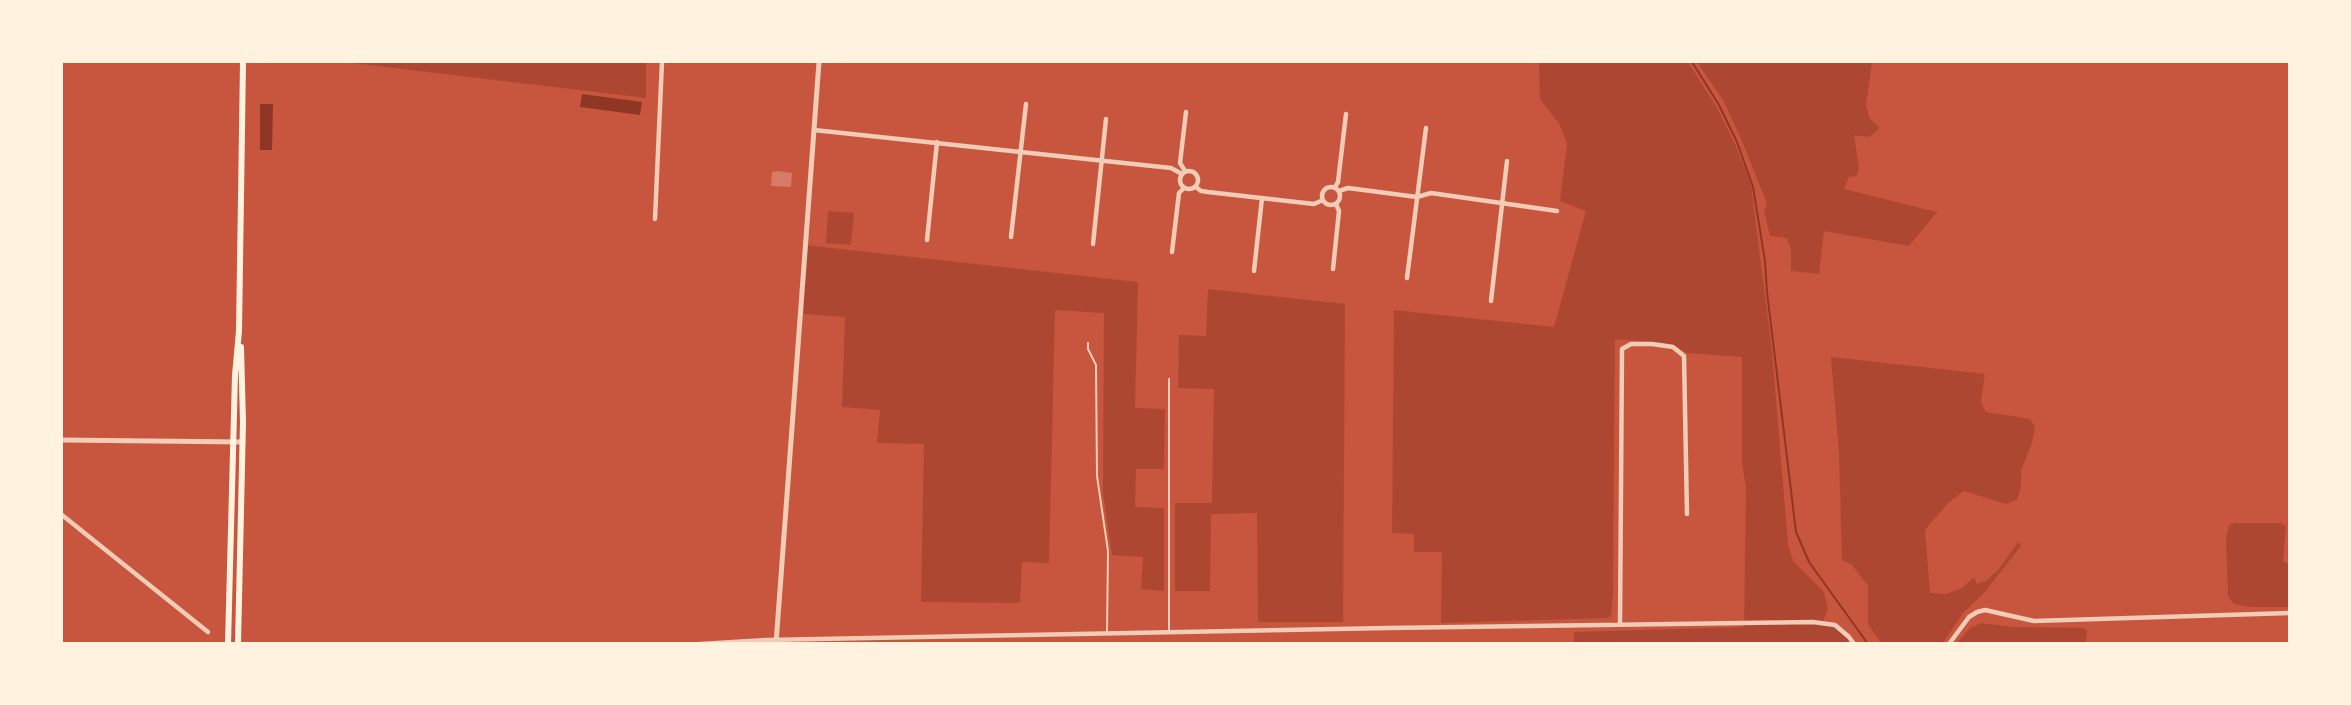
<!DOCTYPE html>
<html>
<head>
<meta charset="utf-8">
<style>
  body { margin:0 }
  #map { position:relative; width:2351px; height:705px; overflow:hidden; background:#c8553d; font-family:Quicksand,sans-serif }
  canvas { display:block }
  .frame { position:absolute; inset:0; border:63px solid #fff3e0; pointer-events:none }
</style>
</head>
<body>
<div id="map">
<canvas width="2351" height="705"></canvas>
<div class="frame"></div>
</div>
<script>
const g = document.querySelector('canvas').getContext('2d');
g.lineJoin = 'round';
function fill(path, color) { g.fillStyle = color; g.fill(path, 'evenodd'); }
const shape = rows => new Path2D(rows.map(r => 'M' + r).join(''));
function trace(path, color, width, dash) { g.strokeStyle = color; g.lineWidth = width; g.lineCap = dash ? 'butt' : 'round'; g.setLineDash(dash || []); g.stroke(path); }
fill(shape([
  [344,62,646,62,646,98],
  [1539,62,1688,62,1716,106,1735,144,1751,185,1772,351,1788,545,1793,561,1824,592,1828,610,1822,623,1835,625,1854,643,1574,643,1574,632,1744,627,1746,488,1742,463,1742,357,1687,353,1671,344,1615,339,1613,595,1611,615,1608,618,1441,623,1442,552,1414,552,1414,534,1392,533,1394,310,1554,327,1586,211,1560,201,1567,144,1560,125,1540,99],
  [1697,62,1872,62,1866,106,1870,119,1880,128,1869,137,1854,135,1859,168,1857,176,1849,177,1844,189,1937,212,1909,246,1824,231,1819,274,1791,271,1791,250,1787,238,1770,236,1764,210,1767,203,1742,141,1723,100],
  [828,211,854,213,851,245,826,243],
  [805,245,1138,282,1135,408,1165,409,1164,469,1136,469,1135,507,1164,508,1164,591,1141,589,1143,557,1112,555,1103,493,1104,313,1055,310,1049,563,1022,562,1020,603,921,602,924,444,877,443,880,410,842,407,845,317,805,314,800,312],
  [1208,289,1345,304,1343,622,1258,622,1257,513,1211,514,1210,591,1175,591,1175,503,1212,503,1214,389,1178,388,1179,335,1206,336],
  [1831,357,1985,374,1981,402,1986,412,2030,419,2035,426,2032,443,2021,471,2021,486,2017,500,2006,504,1964,491,1948,503,1925,530,1930,593,1946,594,1962,588,1974,577,1977,584,1987,580,1999,569,2018,542,2021,546,1984,593,1963,613,1943,643,1881,643,1868,624,1868,586,1852,565,1842,560,1839,454],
  [2234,523,2280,523,2286,526,2283,561,2289,565,2289,607,2250,607,2234,604,2228,596,2226,539,2229,525],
  [1982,623,2011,627,2082,628,2087,630,2086,643,1957,643,1970,628]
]), '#ae4732');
fill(shape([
  [582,94,642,102,640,115,580,107],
  [260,104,273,104,272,150,260,150]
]), '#8f3625');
trace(shape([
  [1692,62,1719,105,1737,142,1753,187,1765,261,1767,292,1796,532,1809,562,1868,644]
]), '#8f3625', 2);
fill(shape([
  [777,171,792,173,791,187,771,186,772,172]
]), '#d67c66');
trace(shape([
  [1088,343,1088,349,1096,365,1097,476,1108,551,1107,632],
  [1169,633,1169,379]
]), '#f1ccb7', 2);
trace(shape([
  [814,130,1171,168,1182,174],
  '1180 180a9 9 0 1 1 18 0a9 9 0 1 1-18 0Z',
  [1185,171,1180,163,1186,112],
  '1322 196a9 9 0 1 1 18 0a9 9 0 1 1-18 0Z',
  [1196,187,1201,191,1208,192,1314,204,1323,200],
  [1335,187,1338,182,1346,114],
  [1339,191,1348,188,1417,197,1431,193,1557,211],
  [655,219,662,62],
  [1011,237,1026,104],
  [927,240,937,142],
  [1093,244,1106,119],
  [1172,252,1179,193,1184,188],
  [1333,269,1339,211,1336,204],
  [1254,271,1262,198],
  [1407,278,1426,128],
  [1491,301,1507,161],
  [62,515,208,632],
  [1620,625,1622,349,1631,344,1652,344,1673,347,1684,356,1687,514],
  [700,644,766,640,1388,628,1813,622,1835,625,1849,637,1854,644],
  [1949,644,1969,617,1977,612,1985,610,2034,621,2290,613]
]), '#f1ccb7', 4.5);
trace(shape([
  [62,440,243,442],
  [776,644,819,62]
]), '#f1ccb7', 5);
trace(shape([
  [228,644,235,375,239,331,243,62],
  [238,644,243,422,241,347]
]), '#fff3e0', 6);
</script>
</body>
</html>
